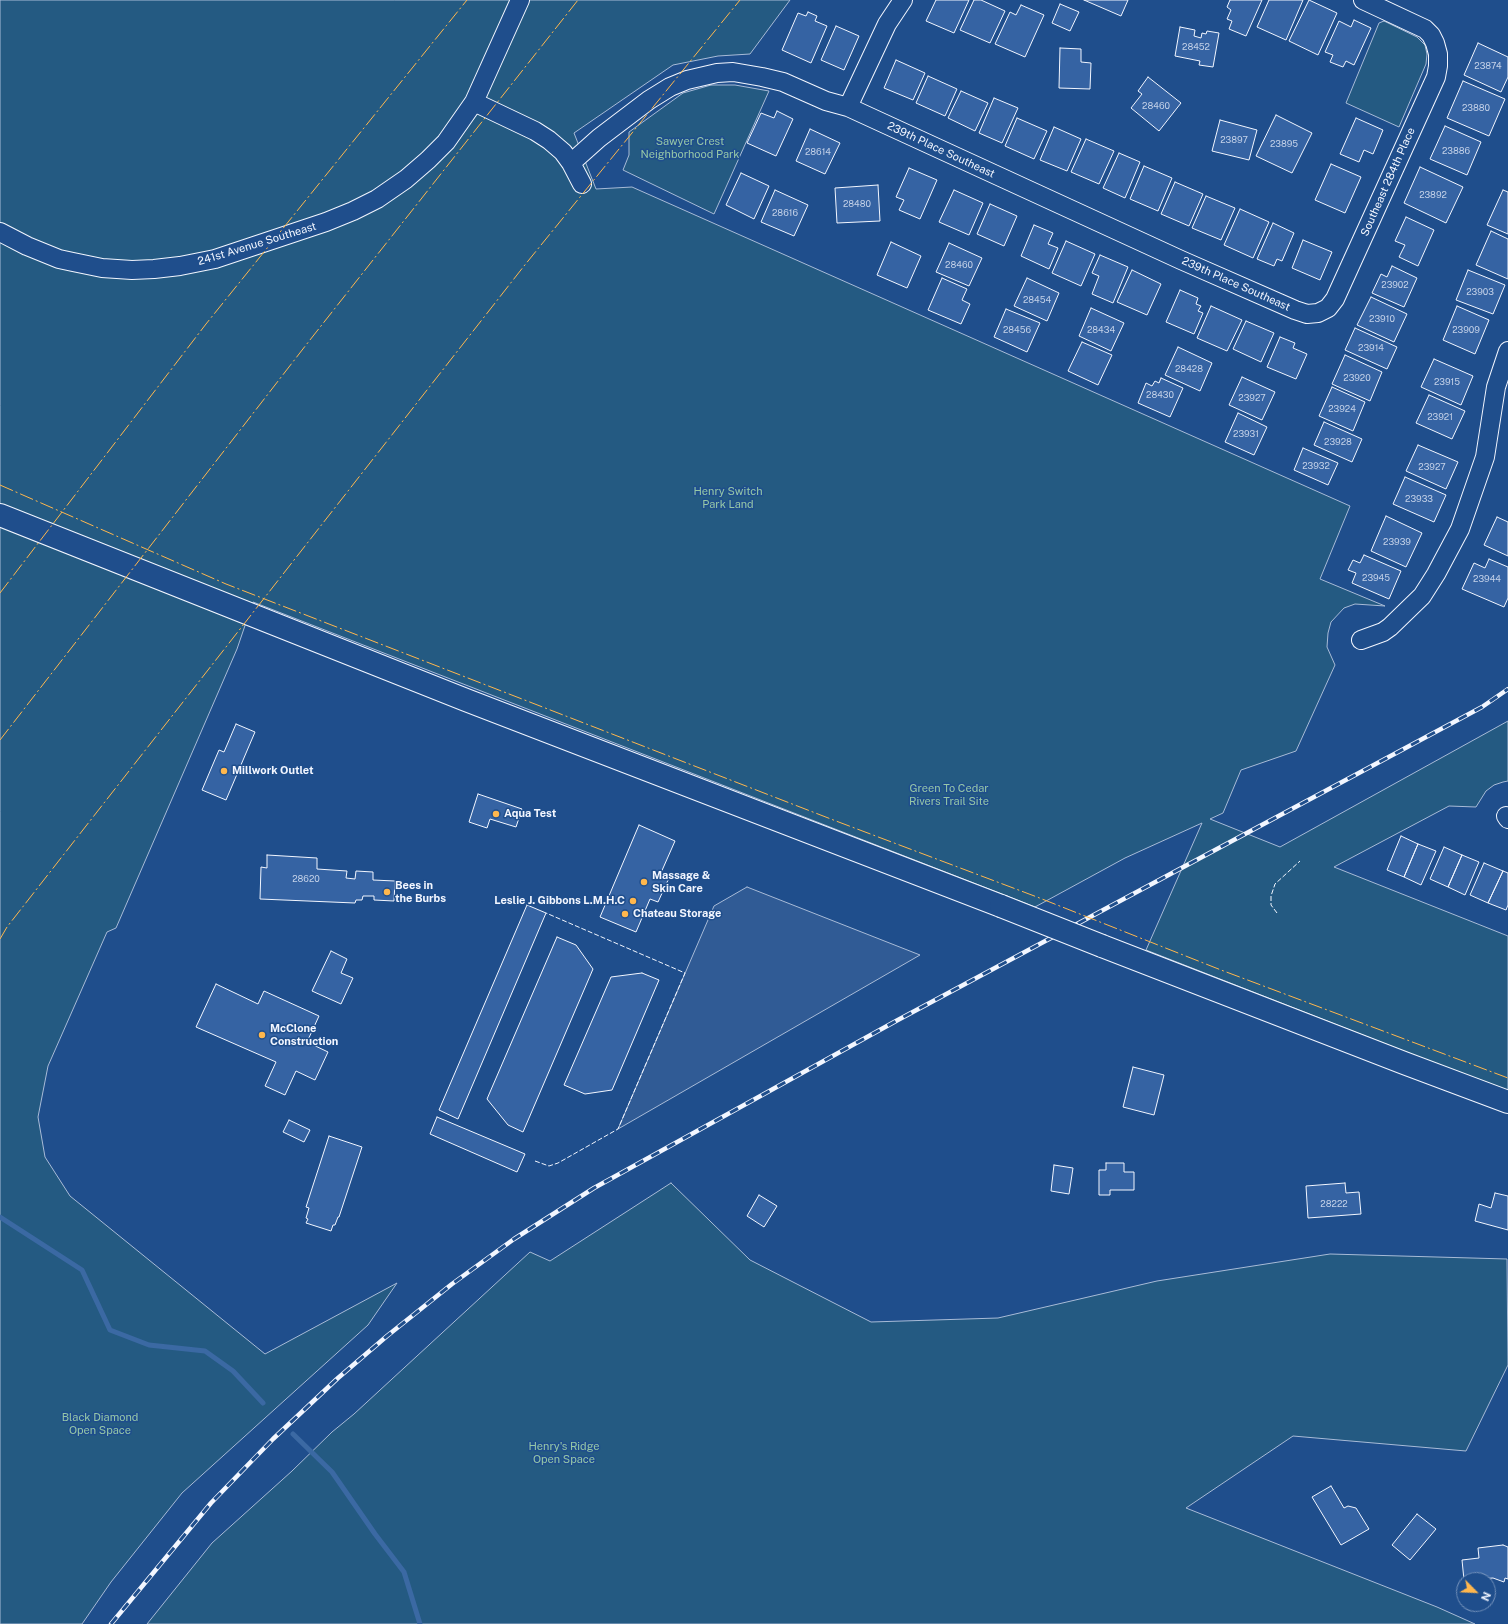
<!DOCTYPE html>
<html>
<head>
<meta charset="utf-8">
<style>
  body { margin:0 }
  #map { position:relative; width:1508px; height:1624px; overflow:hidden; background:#1f4e8c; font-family:"Public Sans",sans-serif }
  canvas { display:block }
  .north { position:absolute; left:1456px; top:1572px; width:40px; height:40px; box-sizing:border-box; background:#1f4e8c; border:1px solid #7391ba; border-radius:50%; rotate:114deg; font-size:11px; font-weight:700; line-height:16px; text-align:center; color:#f2f6ff }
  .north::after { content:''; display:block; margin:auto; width:14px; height:18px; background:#ffb74d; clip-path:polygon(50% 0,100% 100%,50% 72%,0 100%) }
</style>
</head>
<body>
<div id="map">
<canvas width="1508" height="1624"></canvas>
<div class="north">N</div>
</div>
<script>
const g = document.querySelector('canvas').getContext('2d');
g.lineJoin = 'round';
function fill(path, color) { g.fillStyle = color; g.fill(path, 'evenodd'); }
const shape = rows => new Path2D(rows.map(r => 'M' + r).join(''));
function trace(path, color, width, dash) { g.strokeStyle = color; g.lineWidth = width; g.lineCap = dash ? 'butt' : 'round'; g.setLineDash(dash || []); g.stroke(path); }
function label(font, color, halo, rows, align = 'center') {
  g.font = font + ' "Public Sans",sans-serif'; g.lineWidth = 3; g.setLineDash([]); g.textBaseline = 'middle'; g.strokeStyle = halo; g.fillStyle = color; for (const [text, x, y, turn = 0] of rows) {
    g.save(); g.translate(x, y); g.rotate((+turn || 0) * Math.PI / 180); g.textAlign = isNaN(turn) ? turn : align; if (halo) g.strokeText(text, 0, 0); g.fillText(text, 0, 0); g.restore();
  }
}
const green = shape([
  [0,0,790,0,750,54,718,56,673,65,574,133,596,189,632,187,1350,506,1320,579,1385,606,1355,604,1344,608,1331,622,1328,633,1327,647,1335,665,1296,751,1241,770,1223,813,1210,819,1280,847,1508,721,1508,781,1503,782,1494,785,1486,791,1476,807,1449,806,1334,867,1508,936,1508,1092,1146,950,1202,823,1125,858,1035,907,253,602,237,649,116,928,107,932,48,1066,38,1117,45,1157,70,1196,265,1354,397,1283,368,1325,182,1493,111,1582,82,1624,0,1624,0,0],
  [1384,21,1417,37,1425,45,1427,54,1426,64,1399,127,1346,103,1379,23,1384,21],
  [711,85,735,85,769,91,714,214,623,170,629,155,629,132,683,93,711,85],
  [671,1183,750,1260,871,1322,998,1318,1157,1281,1330,1254,1507,1259,1508,1365,1466,1451,1293,1436,1186,1508,1437,1607,1475,1624,147,1624,212,1543,292,1471,332,1432,354,1414,530,1252,550,1261,671,1183]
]);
fill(green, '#245a82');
trace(green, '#a8bbd7', 1);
const parking = shape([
  [747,887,920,955,618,1129,714,906,747,887]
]);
fill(parking, '#305b95');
trace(parking, '#a8bbd7', 1);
trace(shape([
  [0,1217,82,1270,110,1330,149,1345,205,1351,233,1371,263,1403],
  [293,1434,332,1472,375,1534,404,1572,420,1624]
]), '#3b69a3', 5);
const building = shape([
  [936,0,969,0,954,33,926,21,936,0],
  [974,0,981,0,1005,11,990,43,960,30,974,0],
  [1084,0,1128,0,1121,16,1084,0],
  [1230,0,1262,0,1246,36,1229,29,1232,21,1227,19,1231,10,1227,7,1230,0],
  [1269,0,1303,0,1286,40,1257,27,1269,0],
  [1309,0,1337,13,1318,55,1289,41,1309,0],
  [1060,4,1079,12,1070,31,1052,23,1060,4],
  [1021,5,1044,15,1025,57,995,44,1010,12,1016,15,1021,5],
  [808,12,817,16,815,21,827,26,811,63,782,50,798,13,806,16,808,12],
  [1354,20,1371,28,1354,65,1346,61,1343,67,1330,62,1333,55,1325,52,1339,21,1351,27,1354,20],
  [836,26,859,36,844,70,821,60,836,26],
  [1180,27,1195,30,1194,36,1201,38,1202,33,1206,34,1207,31,1219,33,1213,67,1199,65,1200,61,1175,56,1180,27],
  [1478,43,1508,57,1508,77,1501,92,1464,75,1478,43],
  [1060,48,1081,49,1081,62,1091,63,1090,89,1059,88,1060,48],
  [896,60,925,73,913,100,884,88,896,60],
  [928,76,957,89,945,116,916,103,928,76],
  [1148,77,1181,103,1159,131,1131,108,1142,94,1138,91,1148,77],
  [1463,81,1505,99,1489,136,1447,118,1463,81],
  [961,91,988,103,975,131,948,118,961,91],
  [994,98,1018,108,1002,143,979,133,994,98],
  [777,111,793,119,776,156,747,143,761,113,774,118,777,111],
  [1276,115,1312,133,1292,173,1256,156,1276,115],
  [1017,118,1047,131,1034,159,1005,146,1017,118],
  [1356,118,1383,130,1373,154,1364,150,1359,162,1340,154,1356,118],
  [1220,120,1257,130,1249,160,1212,151,1220,120],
  [1445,126,1481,142,1467,175,1430,159,1445,126],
  [1054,127,1081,139,1067,171,1040,160,1054,127],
  [810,129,840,143,825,174,796,161,810,129],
  [1086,139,1114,151,1099,184,1071,172,1086,139],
  [1119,153,1140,162,1125,198,1103,188,1119,153],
  [1331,164,1361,177,1345,213,1315,200,1331,164],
  [1144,166,1172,178,1158,211,1130,199,1144,166],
  [1420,167,1463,187,1446,223,1404,203,1420,167],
  [909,168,937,180,920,219,899,210,904,200,896,197,909,168],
  [741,173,769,186,754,219,726,205,741,173],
  [1175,182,1203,194,1189,226,1161,214,1175,182],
  [878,185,880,221,837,223,835,188,878,185],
  [775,190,808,205,794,236,761,222,775,190],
  [954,190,983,203,969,235,939,222,954,190],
  [1503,190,1508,192,1508,234,1487,225,1503,190],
  [1206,196,1235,208,1221,240,1192,228,1206,196],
  [990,204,1017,216,1004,246,977,234,990,204],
  [1240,209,1269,222,1253,258,1224,245,1240,209],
  [1406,217,1434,230,1418,266,1399,257,1405,245,1395,241,1406,217],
  [1273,223,1294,233,1282,261,1277,259,1274,266,1257,259,1273,223],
  [1034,225,1053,233,1048,244,1058,248,1049,269,1021,256,1034,225],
  [1491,231,1508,239,1508,279,1476,265,1491,231],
  [1303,240,1332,252,1320,280,1292,268,1303,240],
  [1066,241,1095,254,1081,286,1052,273,1066,241],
  [891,242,921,256,907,288,877,275,891,242],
  [949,243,982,258,969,286,936,272,949,243],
  [1100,255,1128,267,1113,303,1092,294,1099,276,1092,273,1100,255],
  [1392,266,1417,278,1404,307,1372,293,1381,274,1387,277,1392,266],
  [1132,270,1161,284,1147,315,1117,302,1132,270],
  [1468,270,1505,285,1493,314,1456,300,1468,270],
  [942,278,967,289,962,300,970,304,961,324,928,310,942,278],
  [1027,278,1059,293,1047,321,1014,306,1027,278],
  [1180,290,1198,298,1196,304,1201,306,1198,311,1203,313,1194,334,1166,322,1180,290],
  [1371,297,1407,314,1394,342,1357,325,1371,297],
  [1211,306,1242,320,1227,351,1197,338,1211,306],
  [1457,306,1489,320,1475,354,1443,340,1457,306],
  [1091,308,1124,323,1111,351,1079,336,1091,308],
  [1006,309,1040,323,1027,352,994,337,1006,309],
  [1246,321,1274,333,1261,362,1233,349,1246,321],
  [1355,328,1397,347,1387,369,1345,350,1355,328],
  [1280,337,1295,343,1293,348,1307,354,1296,379,1267,367,1280,337],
  [1082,342,1112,355,1098,385,1068,371,1082,342],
  [1178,347,1212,363,1200,391,1165,375,1178,347],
  [1345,355,1382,372,1370,401,1332,384,1345,355],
  [1434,359,1473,376,1461,405,1421,387,1434,359],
  [1242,377,1275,392,1262,420,1229,405,1242,377],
  [1161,378,1183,388,1170,417,1138,403,1146,383,1152,386,1155,381,1159,383,1161,378],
  [1332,387,1365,402,1353,431,1319,416,1332,387],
  [1429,395,1465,411,1452,439,1416,423,1429,395],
  [1238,413,1267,427,1254,455,1225,442,1238,413],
  [1324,422,1362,439,1352,462,1314,445,1324,422],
  [1418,445,1458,462,1446,489,1406,471,1418,445],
  [1303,448,1338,463,1328,485,1294,470,1303,448],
  [1405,477,1446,495,1434,522,1393,504,1405,477],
  [1386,516,1422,533,1406,567,1371,551,1386,516],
  [1497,517,1508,522,1508,556,1484,545,1497,517],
  [1364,555,1401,571,1389,599,1352,583,1356,573,1348,570,1353,560,1360,563,1364,555],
  [1489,559,1508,567,1508,598,1504,607,1462,589,1474,563,1485,568,1489,559],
  [236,724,255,732,226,800,202,790,219,750,224,752,236,724],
  [478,794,522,809,516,827,490,819,487,828,469,822,478,794],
  [639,825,675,841,660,875,669,878,658,902,650,899,636,932,600,917,639,825],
  [1401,836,1418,844,1404,877,1387,870,1401,836],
  [1418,844,1436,851,1421,885,1404,877,1418,844],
  [1444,847,1462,855,1448,887,1430,879,1444,847],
  [267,855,317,858,317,869,347,871,346,878,355,879,356,871,373,872,373,880,395,881,394,901,374,900,374,896,363,896,362,900,356,900,355,903,260,899,261,867,267,868,267,855],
  [1462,855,1479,862,1465,895,1448,887,1462,855],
  [1484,863,1503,871,1488,903,1470,895,1484,863],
  [1503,871,1508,873,1508,905,1506,910,1488,903,1503,871],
  [527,905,546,913,458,1119,439,1110,527,905],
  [557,937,576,945,593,969,523,1132,508,1125,487,1099,557,937],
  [331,951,347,959,341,973,353,978,341,1004,312,991,331,951],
  [642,973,659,980,612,1090,585,1094,564,1085,611,977,642,973],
  [216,984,258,1004,264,991,319,1016,307,1042,328,1052,315,1080,296,1071,285,1095,265,1086,276,1062,196,1027,216,984],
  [1133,1067,1164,1075,1154,1115,1123,1107,1133,1067],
  [437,1117,525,1154,517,1172,430,1134,437,1117],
  [289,1120,310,1130,304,1142,283,1132,289,1120],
  [329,1136,362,1147,339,1217,338,1217,335,1225,333,1225,331,1231,306,1223,308,1219,306,1218,309,1208,306,1207,329,1136],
  [1106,1163,1124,1163,1124,1172,1134,1172,1134,1190,1110,1190,1110,1195,1099,1195,1099,1170,1106,1170,1106,1163],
  [1054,1165,1073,1168,1069,1194,1051,1191,1054,1165],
  [1345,1183,1346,1193,1359,1192,1361,1214,1308,1218,1306,1186,1345,1183],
  [1495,1193,1508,1196,1508,1230,1475,1221,1479,1204,1491,1208,1495,1193],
  [759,1195,777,1206,764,1227,747,1216,759,1195],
  [1331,1486,1344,1508,1348,1506,1356,1508,1369,1529,1341,1545,1312,1497,1331,1486],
  [1417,1514,1436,1529,1410,1560,1392,1545,1417,1514],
  [1503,1545,1508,1547,1508,1579,1505,1578,1504,1582,1493,1578,1464,1580,1462,1560,1479,1558,1478,1548,1503,1545]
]);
fill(building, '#3563a3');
trace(building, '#f2f6ff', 1);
const minor = shape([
  [474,102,535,131,549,140,563,152,571,163,582,184],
  [848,107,887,24,903,0],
  [571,163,599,138,649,100,670,87,687,80,717,73,733,72,762,77,783,82,826,101,848,107,1181,260,1295,310,1307,314,1318,313,1328,308,1335,299,1436,77,1438,66,1438,54,1435,43,1431,35,1425,29,1363,0],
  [0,232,27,246,59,259,73,262,102,268,132,270,154,269,180,266,215,259,326,222,353,211,377,199,406,179,428,160,446,142,474,102,520,0],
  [1361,640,1383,632,1390,627,1422,596,1436,574,1460,529,1485,457,1496,387,1508,351],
  [1506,816,1508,819]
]);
const major = shape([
  [0,515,466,700,1001,906],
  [1102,946,1404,1063,1508,1102]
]);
trace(minor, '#f2f6ff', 20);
trace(major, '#f2f6ff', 24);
trace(minor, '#1f4e8c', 18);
trace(major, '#1f4e8c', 22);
const rail = shape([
  [111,1624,211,1503,273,1439,338,1378,387,1336,452,1284,514,1239,594,1188,896,1021,1482,707,1508,689]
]);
trace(rail, '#f2f6ff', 4.5);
trace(rail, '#1f4e8c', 3, [9]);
const majorBridge = shape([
  [1001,906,1102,946]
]);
trace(majorBridge, '#f2f6ff', 24, []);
trace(majorBridge, '#1f4e8c', 22);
trace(shape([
  [1277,913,1271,905,1271,896,1275,884,1300,861],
  [535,1161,549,1166,558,1163,618,1129,685,973,546,913]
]), '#f2f6ff', 1, [5, 2]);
trace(shape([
  [0,485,226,584,836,821,1037,897,1221,970,1508,1078],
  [0,593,206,324,467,0],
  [0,740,306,345,578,0],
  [0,939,7,927,524,266,740,0]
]), '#ffb74d', 1, [14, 3, 2, 3]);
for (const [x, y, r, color] of [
  [224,771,4,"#ffb74d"],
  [496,814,4,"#ffb74d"],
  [644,882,4,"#ffb74d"],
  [387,892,4,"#ffb74d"],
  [633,901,4,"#ffb74d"],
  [625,914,4,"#ffb74d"],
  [262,1035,4,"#ffb74d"]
]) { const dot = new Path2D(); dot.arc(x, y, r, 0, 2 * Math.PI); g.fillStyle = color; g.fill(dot); trace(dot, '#1f4e8c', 1.5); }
label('9px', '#c3d1e8', null, [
  ["28452",1196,47],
  ["23874",1488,66],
  ["28460",1156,106],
  ["23880",1476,108],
  ["23897",1234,140],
  ["23895",1284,144],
  ["23886",1456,151],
  ["28614",818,152],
  ["23892",1433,195],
  ["28480",857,204],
  ["28616",785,213],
  ["28460",959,265],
  ["23902",1395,285],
  ["23903",1480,292],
  ["28454",1037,300],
  ["23910",1382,319],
  ["28456",1017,330],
  ["28434",1101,330],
  ["23909",1466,330],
  ["23914",1371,348],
  ["28428",1189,369],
  ["23920",1357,378],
  ["23915",1447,382],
  ["28430",1160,395],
  ["23927",1252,398],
  ["23924",1342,409],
  ["23921",1440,417],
  ["23931",1246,434],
  ["23928",1338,442],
  ["23932",1316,466],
  ["23927",1432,467],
  ["23933",1419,499],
  ["23939",1397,542],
  ["23945",1376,578],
  ["23944",1487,579],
  ["28620",306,879],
  ["28222",1334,1204]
]);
label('11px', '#97c8a6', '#1f4e8c', [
  ["Sawyer Crest",690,142],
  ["Neighborhood Park",690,155],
  ["Henry Switch",728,492],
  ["Park Land",728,505],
  ["Green To Cedar",949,789],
  ["Rivers Trail Site",949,802],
  ["Black Diamond",100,1418],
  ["Open Space",100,1431],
  ["Henry's Ridge",564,1447],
  ["Open Space",564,1460]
]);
label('11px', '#f2f6ff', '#1f4e8c', [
  ["239th Place Southeast",941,150,25],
  ["Southeast 284th Place",1388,182,-66],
  ["241st Avenue Southeast",257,244,-17],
  ["239th Place Southeast",1236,284,24]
]);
label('bold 11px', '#f2f6ff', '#1f4e8c', [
  ["Millwork Outlet",232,771],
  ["Aqua Test",504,814],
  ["Massage &",652,876],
  ["Skin Care",652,889],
  ["Bees in",395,886],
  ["the Burbs",395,899],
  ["Leslie J. Gibbons L.M.H.C",625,901,"right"],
  ["Chateau Storage",633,914],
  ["McClone",270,1029],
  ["Construction",270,1042]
], 'left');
</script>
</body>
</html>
